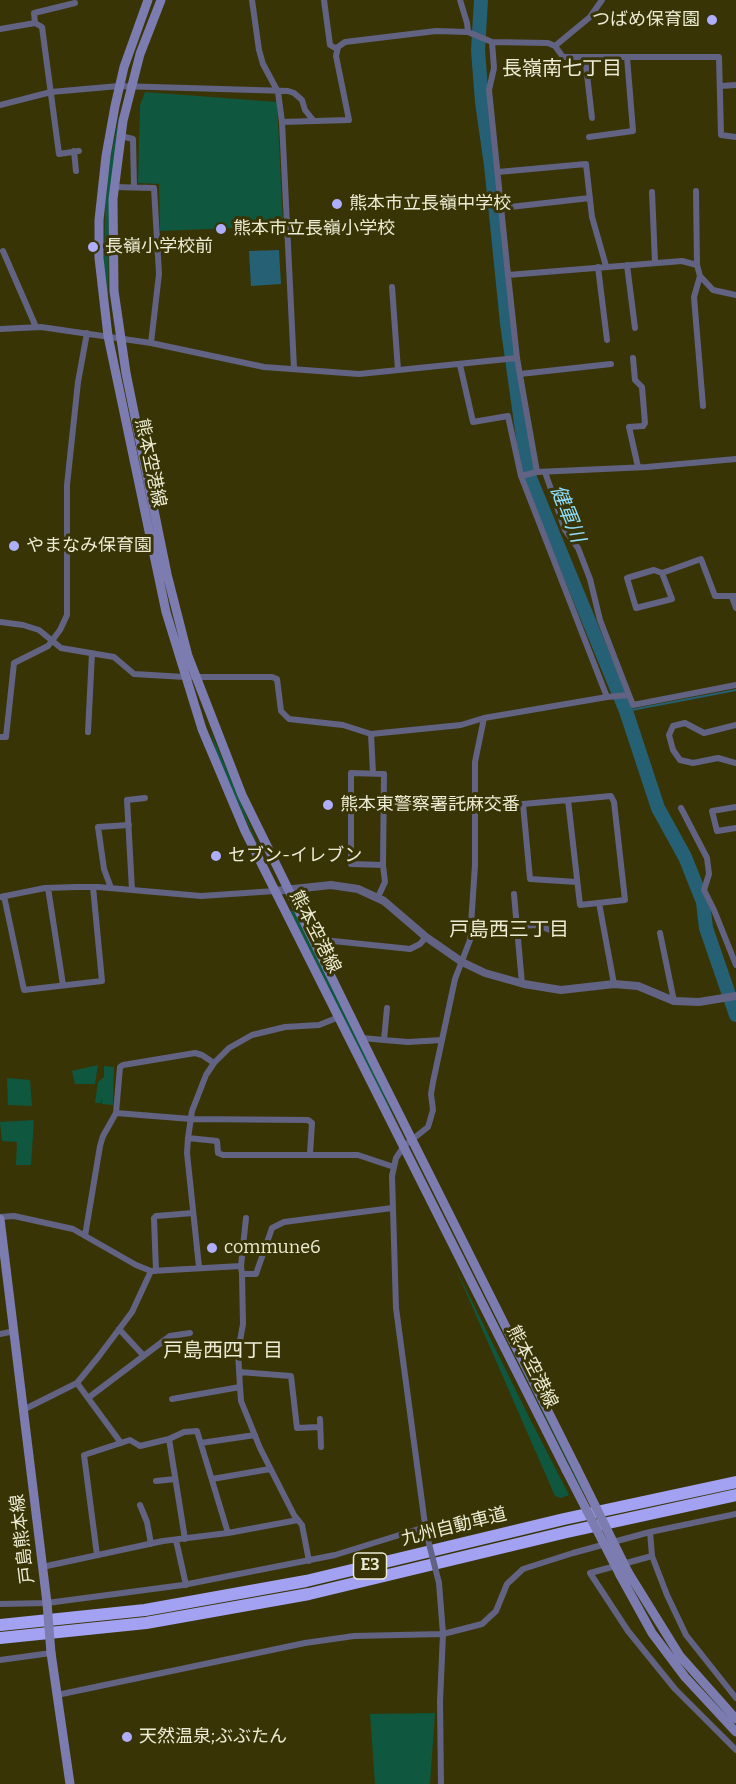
<!DOCTYPE html>
<html>
<head>
<meta charset="utf-8">
<style>
  body { margin:0 }
  canvas { display:block; background:#383406 }
</style>
</head>
<body>
<canvas width="736" height="1784"></canvas>
<script>
const g = document.querySelector('canvas').getContext('2d');
g.lineJoin = 'round';
function fill(path, color) { g.fillStyle = color; g.fill(path, 'evenodd'); }
const shape = rows => new Path2D(rows.map(r => 'M' + r).join(''));
function trace(path, color, width, dash) { g.strokeStyle = color; g.lineWidth = width; g.lineCap = dash ? 'butt' : 'round'; g.setLineDash(dash || []); g.stroke(path); }
function label(font, color, halo, rows, align = 'center') {
  g.font = font + ' Bitter,"Noto Sans JP",serif'; g.lineWidth = 6; g.setLineDash([]); g.textBaseline = 'middle'; g.strokeStyle = halo; g.fillStyle = color; for (const [text, x, y, turn = 0] of rows) {
    g.save(); g.translate(x, y); g.rotate((+turn || 0) * Math.PI / 180); g.textAlign = isNaN(turn) ? turn : align; if (halo) g.strokeText(text, 0, 0); g.fillText(text, 0, 0); g.restore();
  }
}
fill(shape([
  [145,92,277,102,283,226,160,231,159,184,138,183,140,105],
  [120,112,109,211,108,311,104,267,105,210,108,170],
  [210,730,241,803,261,853,219,761],
  [294,910,372,1064,395,1120,290,911],
  [98,1065,95,1084,75,1084,72,1071],
  [104,1066,114,1067,113,1105,102,1104,102,1097,101,1103,95,1103,98,1082,104,1077],
  [7,1078,30,1080,32,1106,8,1105],
  [34,1120,31,1165,16,1165,17,1142,2,1141,0,1122],
  [462,1249,584,1491,582,1491],
  [455,1267,529,1417,569,1495,561,1498,555,1496],
  [435,1713,430,1784,375,1784,370,1714]
]), '#0f573e');
fill(shape([
  [279,250,281,284,251,286,249,251]
]), '#256074');
trace(shape([
  [626,711,736,690]
]), '#256074', 2);
trace(shape([
  [481,0,478,50,482,102,491,165,507,323,528,473,626,711,658,808,685,857,703,902,706,928,736,1015]
]), '#256074', 14);
trace(shape([
  [252,0,259,50,263,64,278,92,282,122,294,368],
  [324,0,330,45,337,49],
  [460,0,467,23,468,32],
  [35,23,34,13,75,3],
  [0,29,35,23,42,27,59,154,79,151],
  [492,42,494,68,489,90,508,275,517,358,537,472],
  [555,46,590,17,602,0],
  [585,57,592,118],
  [721,86,736,85],
  [0,105,51,92,119,86,288,91,294,93,302,100,305,110,313,120],
  [282,122,349,120,336,56,338,47,345,42,436,31,468,32,492,42,548,43,555,46,563,57,719,57,721,135,736,137],
  [121,136,133,139,134,187],
  [589,137,633,131,627,57],
  [74,151,76,171],
  [498,172,586,164,592,217,606,266],
  [114,187,154,188,159,274,151,343],
  [696,191,697,265],
  [652,192,655,262],
  [501,208,590,198],
  [3,251,36,327],
  [627,265,635,328],
  [598,267,607,340],
  [508,275,682,261,697,265,700,276,713,290,736,295],
  [700,276,694,297,703,406],
  [392,287,398,370],
  [0,329,41,327,151,343,264,367,359,374,517,358],
  [633,358,635,380,642,387,645,423,643,426,629,427,638,467],
  [460,365,473,422,508,416,521,476,607,697],
  [520,374,611,364],
  [545,472,565,530,578,548,590,579,600,620,629,695],
  [521,476,537,472,647,467,736,459],
  [662,573,672,599,636,608,627,578,654,570,662,573,701,559,715,596,736,596],
  [732,597,736,608],
  [0,622,23,625,39,630,61,648,114,657,134,674,185,677,272,677,277,679,281,711,289,719,343,725,371,734,461,725,484,718,607,697,629,695,633,705,736,685],
  [736,725,704,733,685,723,673,726,669,735,673,750,680,760,693,763,718,758,736,763],
  [88,732,92,653],
  [371,734,373,773],
  [0,737,6,737,14,663,48,646,60,630,67,615,67,485,78,382,87,333],
  [523,804,530,879,577,882],
  [736,807,712,811,717,831,736,828],
  [681,808,707,858,709,874,704,890,714,910,736,965],
  [474,809,523,804,568,800,611,796,614,802,625,900,580,905,568,800],
  [48,888,63,985],
  [111,888,104,869,98,827,129,825],
  [132,890,127,800,145,798],
  [514,894,522,984],
  [4,896,24,990,102,981,93,887],
  [0,897,45,888,76,887,98,887,201,896,275,891],
  [378,897,385,882,383,865,351,864,351,773,384,774,383,865],
  [599,903,614,984],
  [517,926,537,925,550,930,555,929],
  [660,933,674,1001],
  [314,939,410,949,420,944,426,937],
  [362,1038,384,1040,387,1008],
  [384,1040,408,1042,442,1040],
  [116,1113,191,1119,308,1120,312,1123,310,1154],
  [188,1138,192,1111,206,1075,214,1063,229,1048,252,1035,285,1027,319,1025,339,1017],
  [0,1217,14,1216,73,1229,136,1265,151,1271,241,1266,242,1274,256,1274,272,1228,284,1222,392,1208],
  [85,1236,100,1146,103,1136,116,1113,120,1067,123,1065,195,1053,202,1055,214,1063],
  [241,1266,246,1218],
  [199,1267,187,1153,188,1138,217,1141,218,1153,223,1155,358,1155,394,1167],
  [156,1271,154,1218,156,1216,193,1213],
  [119,1329,143,1355],
  [0,1334,15,1331],
  [239,1372,291,1376,297,1428,319,1427],
  [77,1383,121,1443],
  [240,1387,241,1401,260,1448,294,1515,302,1525,309,1561],
  [88,1398,170,1336,190,1333],
  [172,1399,240,1387,238,1352,243,1324,242,1274],
  [23,1410,77,1383,99,1356,132,1312,151,1271],
  [320,1419,321,1447],
  [169,1439,185,1539],
  [201,1443,255,1435],
  [212,1479,270,1469],
  [156,1481,175,1479],
  [140,1505,147,1522,151,1544],
  [426,1532,396,1308,392,1176,396,1158,404,1146,428,1127,433,1110,431,1094,433,1082,455,979,470,940,475,865,475,762,484,718],
  [650,1532,652,1556,667,1595,686,1635,736,1698],
  [176,1540,186,1585],
  [97,1555,84,1455,130,1440,140,1446,169,1439,184,1432,197,1431,228,1533],
  [652,1556,590,1573,628,1631,675,1689,736,1750],
  [42,1567,163,1541,228,1533,298,1520],
  [439,1583,443,1634,440,1701,441,1784],
  [0,1604,47,1603,183,1585,335,1555,425,1527],
  [0,1660,51,1653],
  [57,1695,305,1643,354,1636,443,1634,482,1624,496,1611,507,1584,523,1569,573,1553,650,1532,736,1514]
]), '#626283', 6);
trace(shape([
  [275,891,331,885,358,889,384,901,426,937,462,962,485,973,524,984,561,990,614,984,638,986,674,1001,699,1002,736,996]
]), '#626283', 8);
trace(shape([
  [148,0,124,67,115,106,106,156,99,220,99,258,108,336,166,612,202,729,245,831,566,1470],
  [161,0,140,54,123,121,113,199,114,291,126,373,167,574,188,656,242,795,376,1068,576,1467],
  [0,1219,47,1603],
  [628,1572,680,1656,736,1719],
  [620,1575,652,1633,685,1677,736,1732],
  [51,1653,70,1784]
]), '#7c7cb0', 9);
trace(shape([
  [0,1625,145,1610,306,1581,564,1519,736,1482],
  [0,1638,146,1623,309,1594,567,1532,736,1495]
]), '#a3a2f2', 12);
trace(shape([
  [426,1532,439,1583]
]), '#626283', 6);
trace(shape([
  [576,1467,628,1572],
  [566,1470,620,1575],
  [47,1603,51,1653]
]), '#7c7cb0', 9);
for (const [x, y, r, color] of [
  [712,20,6,"#afaefa"],
  [337,204,6,"#afaefa"],
  [221,229,6,"#afaefa"],
  [93,247,6,"#afaefa"],
  [14,546,6,"#afaefa"],
  [328,805,6,"#afaefa"],
  [216,856,6,"#afaefa"],
  [212,1248,6,"#afaefa"],
  [127,1737,6,"#afaefa"]
]) { const dot = new Path2D(); dot.arc(x, y, r, 0, 2 * Math.PI); g.fillStyle = color; g.fill(dot); trace(dot, '#383406', 2); }
for (const [x, y, w] of [
  [370,1566,33]
]) { const box = new Path2D(); box.roundRect(x - w / 2, y - 13, w, 26, 4.5); g.fillStyle = '#383406'; g.fill(box); trace(box, '#ecebd3', 1.5); }
label('bold 16px', '#ecebd3', null, [
  ["E3",370,1566]
]);
label('18px', '#ecebd3', '#383406', [
  ["つばめ保育園",700,20,"right"],
  ["熊本市立長嶺中学校",349,204],
  ["熊本市立長嶺小学校",233,229],
  ["長嶺小学校前",105,247],
  ["やまなみ保育園",26,546],
  ["熊本東警察署託麻交番",340,805],
  ["セブン-イレブン",228,856],
  ["commune6",224,1248],
  ["天然温泉;ぶぶたん",139,1737]
], 'left');
label('18px', '#ecebd3', '#383406', [
  ["熊本空港線",150,463,78],
  ["熊本空港線",315,932,63],
  ["熊本空港線",532,1367,63],
  ["九州自動車道",454,1527,-14],
  ["戸島熊本線",23,1539,-97]
]);
label('20px', '#ecebd3', '#383406', [
  ["長嶺南七丁目",562,69],
  ["戸島西三丁目",509,930],
  ["戸島西四丁目",223,1351]
]);
label('italic 20px', '#8fddfa', '#383406', [
  ["健軍川",567,514,68]
]);
</script>
</body>
</html>
